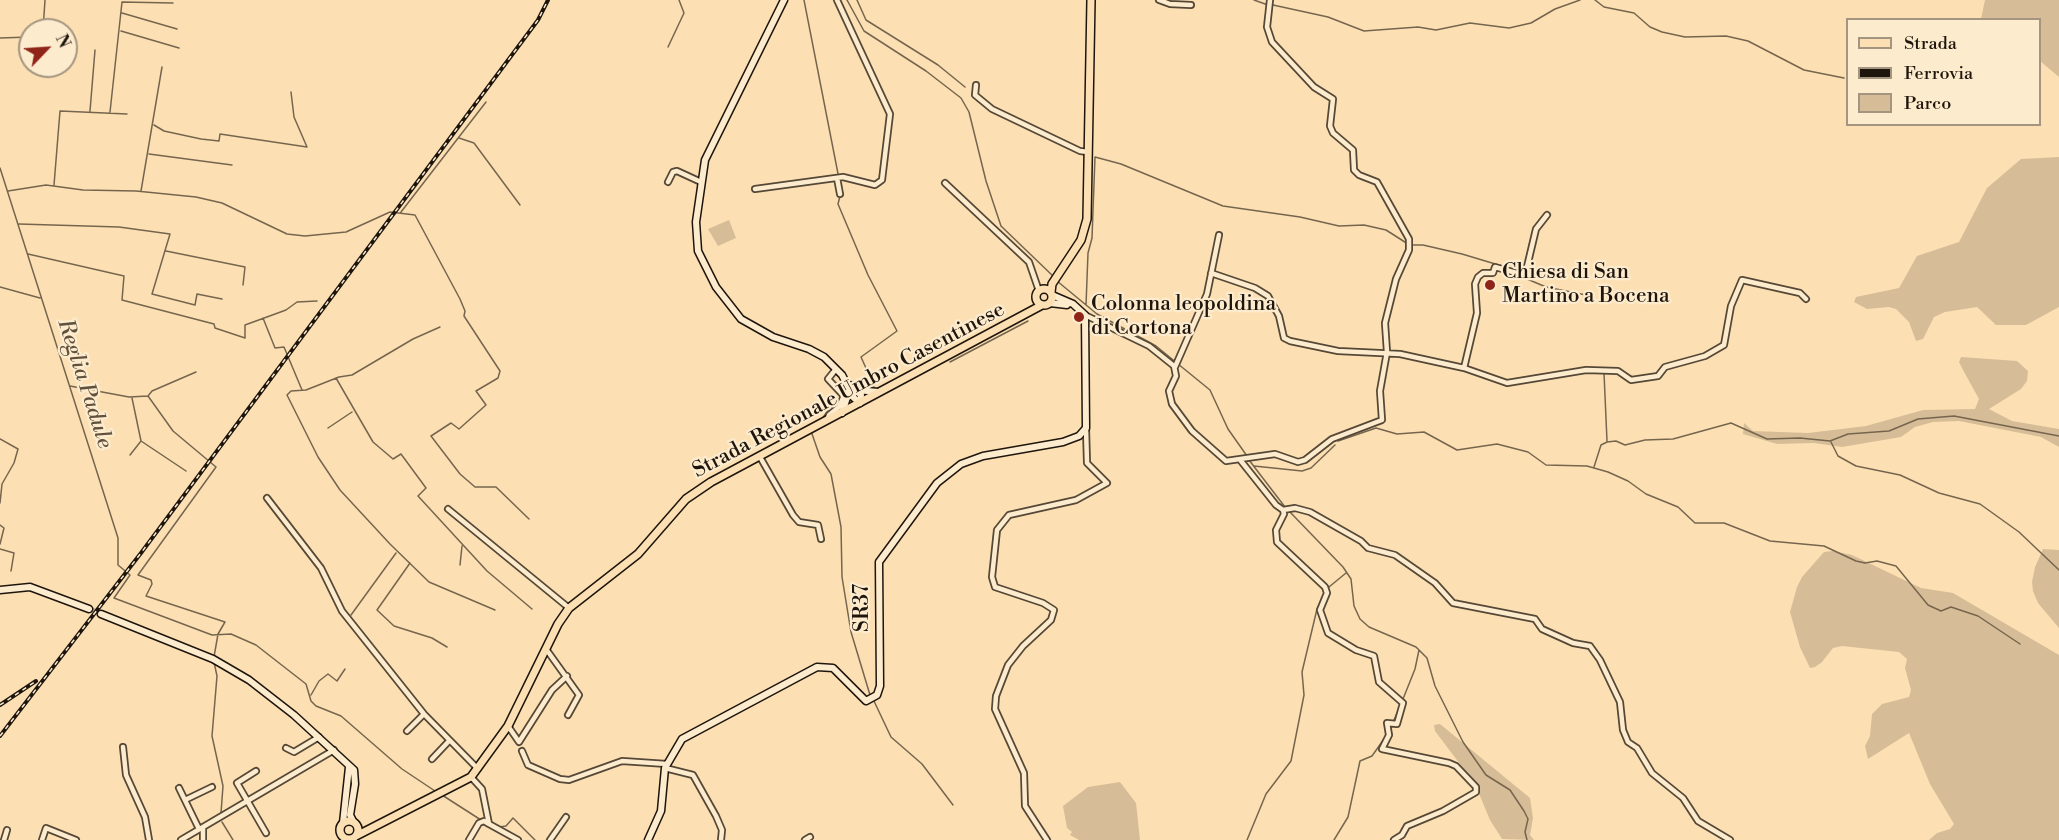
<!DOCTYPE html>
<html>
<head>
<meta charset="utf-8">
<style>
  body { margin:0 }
  #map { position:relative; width:2059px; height:840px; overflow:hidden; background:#fce0b3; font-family:"Libre Bodoni",serif }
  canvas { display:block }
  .legend { position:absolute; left:1846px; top:18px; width:195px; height:108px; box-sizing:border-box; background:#fdebce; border:2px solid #a49580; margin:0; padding:8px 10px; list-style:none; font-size:18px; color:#1e150c }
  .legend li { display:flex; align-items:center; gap:12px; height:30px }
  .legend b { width:30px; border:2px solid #a49580 }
  .north { position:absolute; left:18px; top:18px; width:60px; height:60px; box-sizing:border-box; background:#fdebce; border:2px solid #a49580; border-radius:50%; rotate:65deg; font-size:16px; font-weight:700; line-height:24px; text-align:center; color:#1e150c }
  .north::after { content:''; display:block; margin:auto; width:21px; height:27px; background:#8f2418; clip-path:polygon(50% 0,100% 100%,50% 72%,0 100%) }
</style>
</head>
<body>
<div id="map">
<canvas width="2059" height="840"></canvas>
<ul class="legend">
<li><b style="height:8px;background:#fce0b3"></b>Strada</li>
<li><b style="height:8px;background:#1e150c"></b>Ferrovia</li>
<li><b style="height:16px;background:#d6bd97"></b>Parco</li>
</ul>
<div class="north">N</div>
</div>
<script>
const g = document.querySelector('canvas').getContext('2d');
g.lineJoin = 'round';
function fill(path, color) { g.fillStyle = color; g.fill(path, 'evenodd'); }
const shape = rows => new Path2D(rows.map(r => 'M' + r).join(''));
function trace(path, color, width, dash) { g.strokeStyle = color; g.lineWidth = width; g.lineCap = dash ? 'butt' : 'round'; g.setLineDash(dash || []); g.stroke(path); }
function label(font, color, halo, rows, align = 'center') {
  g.font = font + ' "Libre Bodoni",serif'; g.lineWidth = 4.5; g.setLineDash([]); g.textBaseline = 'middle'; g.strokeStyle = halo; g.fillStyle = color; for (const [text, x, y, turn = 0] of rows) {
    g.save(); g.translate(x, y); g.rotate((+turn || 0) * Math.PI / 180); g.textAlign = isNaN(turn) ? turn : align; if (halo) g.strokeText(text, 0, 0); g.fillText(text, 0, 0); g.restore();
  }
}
fill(shape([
  [1985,0,2059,0,2059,77,2040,61,2040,20,1981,19],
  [2059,157,2059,307,2026,325,1996,325,1977,307,1945,312,1934,317,1923,339,1916,341,1909,322,1896,309,1889,307,1867,309,1854,302,1856,297,1899,288,1917,256,1959,242,1987,188,2021,159],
  [729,220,736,238,718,246,708,229],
  [1961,357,2017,361,2028,371,2027,381,2021,389,1989,409,2012,421,2059,429,2059,447,2041,437,1959,421,1933,422,1915,427,1901,437,1842,447,1814,443,1777,444,1743,434,1744,423,1753,431,1808,433,1866,426,1923,410,1975,409,1979,399,1963,370,1959,362],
  [2043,549,2059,550,2059,628,2038,603,2033,591,2032,582,2035,567],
  [1833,551,1852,555,1921,588,1953,593,2059,655,2059,840,1929,840,1937,833,1950,829,1954,824,1930,784,1909,733,1868,759,1865,746,1870,736,1872,714,1882,704,1909,697,1911,690,1905,668,1907,659,1899,652,1842,646,1833,648,1822,662,1815,667,1810,668,1800,647,1790,612,1797,587,1802,577,1824,552],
  [1440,724,1530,798,1533,818,1530,835,1534,840,1502,839,1490,820,1475,784,1435,731,1434,725],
  [1120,782,1136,803,1140,840,1079,840,1070,835,1072,832,1067,828,1063,806,1088,787]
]), '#d6bd97');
trace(shape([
  [804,0,841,189],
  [847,0,864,31,926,71,961,98,969,112,986,181,1001,226,1054,277],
  [857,0,866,20,938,65,965,87],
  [1254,0,1268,5],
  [1595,0,1604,7,1634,13,1650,27,1662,32,1685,37,1726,36,1748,41,1804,70,1844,78],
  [1273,5,1328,17,1364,31,1418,27,1436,30,1470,23,1509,28,1531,23,1555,9,1580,0],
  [122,13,177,29],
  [43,30,45,0],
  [121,31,179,48],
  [0,38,30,37],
  [668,47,684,13,679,0],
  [90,111,95,50],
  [110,112,122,2,173,3],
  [154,125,164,131,201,139,219,141,220,134,307,147,294,117,291,92],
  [459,138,474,143,520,205],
  [149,154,232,165],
  [0,168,118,538,118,565,130,575,114,598,212,635,231,634,256,645,306,684,311,701,316,706,341,716,402,769,435,791],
  [54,185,60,111,127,114],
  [8,191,46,185,83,190,136,191,196,197,222,203,287,234,305,236,346,232,390,212,415,215,460,299,465,311,464,316,500,371,498,378,476,391,486,405,459,429,451,423,431,436,460,474,475,487,496,487,529,519],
  [141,191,162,67],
  [840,196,838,204,868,275,897,331,861,357,874,386,869,388],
  [401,212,486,102],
  [19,224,119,227,170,234,152,294,195,305,197,294,222,299],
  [1413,245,1423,245,1462,254,1512,269],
  [166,251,245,267,243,285],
  [28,254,124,276,122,300,214,324,215,328,245,338,245,325,286,310,297,302,317,301],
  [1520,276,1546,287,1591,296],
  [1057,281,1097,314,1156,346,1210,390,1228,429,1247,456],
  [0,287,40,298],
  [1086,305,1088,253,1092,238,1095,157,1121,164,1223,206,1300,217,1339,226,1364,225,1386,230,1408,244],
  [263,318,275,348,284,347,302,390],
  [440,327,413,339,352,375,339,377,306,390,291,391,287,395,318,457,340,490,390,544,429,582,495,610],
  [950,362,1028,321],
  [1604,373,1607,441],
  [336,378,373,442,393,459,401,454,426,488,418,496,487,571,532,609],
  [70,386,129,397,148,396,152,391,196,372],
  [148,396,173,431,216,467,138,575,151,580,152,584,146,596,225,622,218,634,214,657],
  [132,398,141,441,186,471],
  [822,419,829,409,838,404],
  [328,428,352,412],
  [811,431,820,457,831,474,841,527,842,577,851,632,870,695],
  [0,439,18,449,14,463,2,484,0,503],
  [1338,441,1376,428,1397,434,1424,432,1457,450,1497,444,1528,452,1546,465,1587,466,1608,472,1628,481,1646,494,1678,507,1695,523,1724,523,1770,541,1824,546,1856,561,1865,563,1877,561,1896,566,1928,605,1941,611,1951,607,1978,616,2020,644],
  [1831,442,1838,456,1856,466,1900,475,1939,493,1980,504,2019,532,2059,570],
  [130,455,141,441],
  [1249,460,1285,507],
  [1254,466,1302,471,1311,468,1335,445],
  [1594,467,1601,445,1607,442,1616,441,1625,445,1645,440,1673,439,1731,423,1767,439,1800,438,1830,441,1848,434,1889,431,1918,419,1954,416,2059,436],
  [1289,511,1343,567,1351,579,1354,606,1360,619,1369,627,1416,647,1427,658,1435,686,1463,742,1486,775,1510,790,1524,811,1528,819,1525,832,1527,840],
  [0,525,4,528,0,544],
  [0,549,14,553,11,571],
  [410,563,377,610,394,626,432,638,447,647],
  [460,565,462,546],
  [1329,587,1346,573],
  [351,615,396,553],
  [214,662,217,676,212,736,223,786,221,813],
  [311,695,319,681,328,674,337,681,345,669],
  [873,699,891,737,922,764,953,805],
  [1403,699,1415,669,1419,650],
  [1393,722,1400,707],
  [442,795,481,820],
  [222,822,233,840],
  [499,827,506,826,513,818,535,840],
  [1247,840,1266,794,1291,761,1304,695,1302,672,1317,609,1323,598],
  [1334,840,1348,817,1360,761,1372,756,1384,739]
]), '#76654e', 1.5);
trace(shape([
  [89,609,101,614]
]), '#d0b792', 6, [6, 3]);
const street = shape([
  [1159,0,1170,4,1191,5],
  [976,85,975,95,992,109,1080,151,1088,152],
  [837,178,840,194],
  [668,182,673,172,677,171,701,182],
  [945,183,1029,262,1039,291],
  [755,189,843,177,875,185,882,180,890,114,837,0],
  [1211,273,1255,288,1268,296,1279,316,1284,338,1290,341,1338,351,1400,354,1464,368,1507,383,1586,370,1618,371,1631,380,1658,376,1665,367,1705,356,1724,345,1731,306,1742,280,1800,293,1806,299],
  [1085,315,1149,346,1174,366,1176,376,1169,391,1172,404,1192,431,1226,461,1275,454,1298,462,1305,460,1332,439,1382,420,1380,391,1387,352,1385,323,1396,279,1409,250,1409,239,1377,182,1359,175,1354,170,1353,150,1333,133,1330,126,1333,99,1314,87,1272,42,1267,27,1270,0],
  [1175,367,1207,294,1219,235],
  [1464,368,1477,313,1475,284,1478,277,1483,273,1493,273,1495,267,1520,274,1526,271,1536,229,1547,215],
  [827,420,829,415,839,407,843,398,843,395,828,379,836,369],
  [760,457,793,515,799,522,818,525,821,539],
  [1241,461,1276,505,1283,510,1295,508,1310,512,1361,541,1368,548,1395,555,1435,583,1453,603,1535,619,1542,629,1573,643,1590,646,1600,660,1620,702,1623,730,1628,742,1637,748,1652,773,1683,798,1698,821,1730,840],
  [267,498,321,568,342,611,424,714,478,769],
  [448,509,569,608],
  [1283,510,1284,514,1276,530,1277,542,1325,587,1327,593,1320,610,1328,633,1356,650,1374,656,1379,682,1403,703,1397,724,1387,723,1389,735,1382,749,1449,763,1456,766,1476,787,1476,792,1443,811,1407,826,1402,835,1394,840],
  [546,649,579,695,568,715],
  [508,726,519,742,552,690,567,676],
  [407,731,424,714],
  [123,747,126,775,145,817,149,840],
  [286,748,294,752,319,737],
  [522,751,528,765,560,779,569,780,622,761,667,764],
  [432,759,449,741],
  [665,768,693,775,716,816,722,830,721,840],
  [256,771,237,783,266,833],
  [471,777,482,789,489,824,518,840],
  [179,788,199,829],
  [185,800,212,787],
  [203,827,203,840],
  [4,840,7,830],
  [42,840,46,828,76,840],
  [181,840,334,750],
  [469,840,479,823,484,821,489,824],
  [550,840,566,817],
  [805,840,810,837],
  [1047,840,1025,806,1024,773,995,709,996,696,1008,665,1023,646,1051,620,1054,610,1043,603,995,587,992,577,997,530,1009,515,1076,500,1107,483,1087,463,1086,428]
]);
const secondary = shape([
  [784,0,705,160,696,222,698,251,716,287,741,319,773,337,809,349,824,357,842,375,854,398,860,403],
  [1050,303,1067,305],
  [848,384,861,395,860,403],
  [857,390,878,392],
  [842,413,849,391],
  [0,590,30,587,89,609],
  [101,614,213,659,249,680,294,715,354,770,355,784,350,815,353,821],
  [343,823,349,767],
  [648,840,661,811,665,768,682,739,817,667,833,668,866,701,877,695,880,686,879,562,937,483,961,464,983,456,1063,442,1079,436,1086,428,1085,315,1073,304,1052,295]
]);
const primary = shape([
  '1036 297a8 8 0 1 1 16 0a8 8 0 1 1-16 0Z',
  [1051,292,1052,284,1081,240,1087,219,1091,0],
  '340 830a9 9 0 1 1 18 0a9 9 0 1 1-18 0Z',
  [356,836,471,777,508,726,558,624,569,608,638,554,686,499,711,482,1042,305]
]);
trace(street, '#564836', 8);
trace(secondary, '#1e150c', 9);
trace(primary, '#1e150c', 10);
trace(street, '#fdebce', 4.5);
trace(secondary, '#fdebce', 6);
trace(primary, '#fce0b3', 7);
const rail = shape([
  [0,705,36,681],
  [0,736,141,553,447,142,538,20,548,0]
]);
trace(rail, '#1e150c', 4);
trace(rail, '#fdebce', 1.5, [4.5]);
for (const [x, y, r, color] of [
  [1490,285,6,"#8f2418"],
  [1079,317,6,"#8f2418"]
]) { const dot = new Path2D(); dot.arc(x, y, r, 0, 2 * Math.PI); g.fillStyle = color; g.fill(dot); trace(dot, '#fdebce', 2); }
label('21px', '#1e150c', '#fdebce', [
  ["Chiesa di San",1502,273],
  ["Martino a Bocena",1502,297],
  ["Colonna leopoldina",1091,305],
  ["di Cortona",1091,329]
], 'left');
label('21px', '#1e150c', '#fdebce', [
  ["Strada Regionale Umbro Casentinese",849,391,-28],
  ["SR37",863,608,-90]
]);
label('italic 22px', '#60513d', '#fdebce', [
  ["Reglia Padule",84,384,72]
]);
</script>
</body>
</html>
